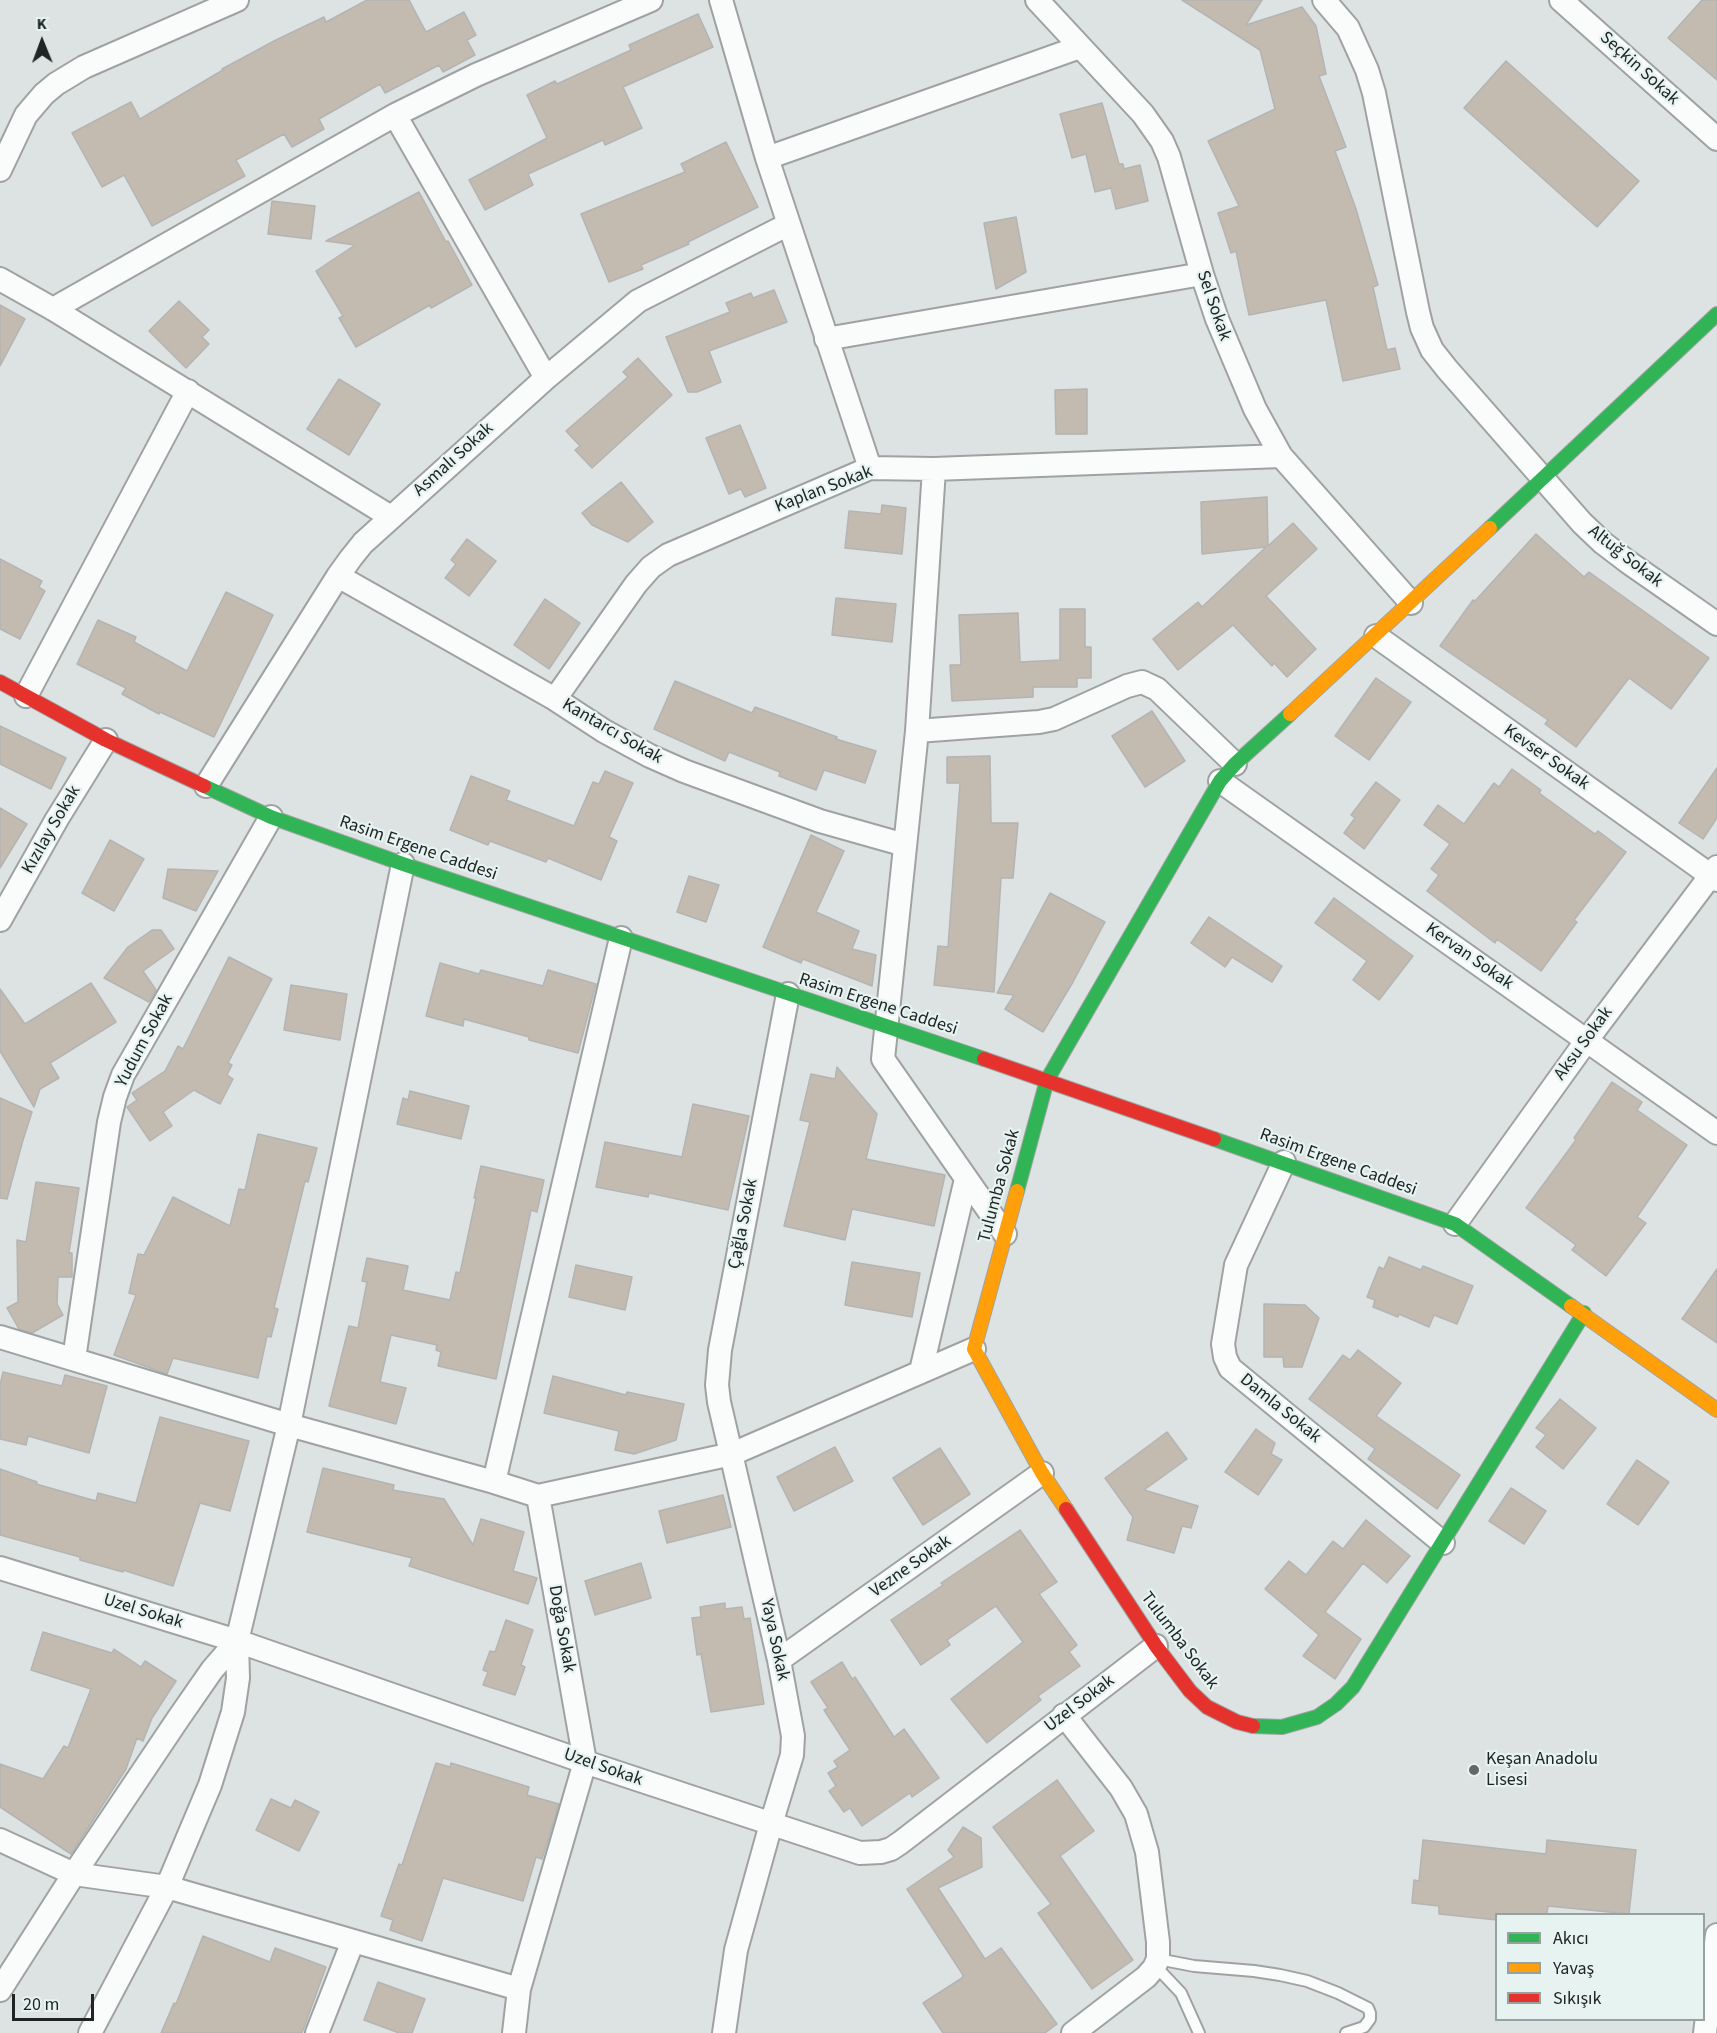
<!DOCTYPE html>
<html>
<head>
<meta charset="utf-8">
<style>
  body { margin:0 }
  #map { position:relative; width:1717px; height:2033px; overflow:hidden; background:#dce3e2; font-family:"Source Sans 3",sans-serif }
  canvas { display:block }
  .legend { position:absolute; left:1495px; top:1913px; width:210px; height:108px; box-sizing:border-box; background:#e6f3f1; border:2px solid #97a19f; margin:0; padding:8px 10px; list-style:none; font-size:18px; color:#202524 }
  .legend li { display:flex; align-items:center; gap:12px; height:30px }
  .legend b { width:30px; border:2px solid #97a19f }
  .north { position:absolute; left:12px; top:12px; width:60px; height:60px; -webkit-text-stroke:4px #e6f3f1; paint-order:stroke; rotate:359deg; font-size:16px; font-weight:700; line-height:24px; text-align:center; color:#202524 }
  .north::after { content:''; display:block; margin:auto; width:21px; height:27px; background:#202524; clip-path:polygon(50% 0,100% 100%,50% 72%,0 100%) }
  .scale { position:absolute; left:12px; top:1994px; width:82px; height:27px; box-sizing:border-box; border:3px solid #202524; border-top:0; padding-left:8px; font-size:18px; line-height:21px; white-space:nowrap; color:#202524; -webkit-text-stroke:4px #e6f3f1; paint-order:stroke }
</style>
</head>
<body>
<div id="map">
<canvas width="1717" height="2033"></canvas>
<ul class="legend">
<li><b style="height:8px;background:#30b455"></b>Akıcı</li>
<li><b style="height:8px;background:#ff9f0a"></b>Yavaş</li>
<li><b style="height:8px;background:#e5322d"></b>Sıkışık</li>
</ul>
<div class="north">K</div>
<div class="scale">20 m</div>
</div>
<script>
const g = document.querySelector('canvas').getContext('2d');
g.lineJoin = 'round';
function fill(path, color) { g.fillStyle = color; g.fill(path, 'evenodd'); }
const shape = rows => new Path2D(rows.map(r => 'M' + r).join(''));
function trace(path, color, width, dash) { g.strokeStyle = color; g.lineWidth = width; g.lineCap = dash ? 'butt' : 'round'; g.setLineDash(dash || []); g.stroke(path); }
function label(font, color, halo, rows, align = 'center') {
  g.font = font + ' "Source Sans 3",sans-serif'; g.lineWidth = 4.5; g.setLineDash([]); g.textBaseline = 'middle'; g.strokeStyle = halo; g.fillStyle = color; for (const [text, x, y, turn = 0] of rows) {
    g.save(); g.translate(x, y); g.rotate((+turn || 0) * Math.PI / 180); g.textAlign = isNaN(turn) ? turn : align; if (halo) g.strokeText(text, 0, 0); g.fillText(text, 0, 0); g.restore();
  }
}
const building = shape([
  [367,0,409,0,426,32,464,12,476,35,467,40,475,55,443,72,439,65,385,93,380,84,319,119,324,129,292,147,284,134,236,160,245,176,152,226,124,175,102,187,72,133,131,102,140,119,223,70,222,69,276,40,324,17,326,22,367,0],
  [1182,0,1262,0,1246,25,1302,7,1316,26,1326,74,1319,76,1346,147,1335,151,1356,209,1378,285,1373,287,1387,350,1395,348,1400,369,1343,381,1326,300,1249,315,1236,251,1231,253,1218,213,1239,206,1208,141,1275,109,1260,50,1182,0],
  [1702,0,1717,0,1717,80,1668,38,1702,0],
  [698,14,713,47,623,87,642,128,605,145,603,140,528,174,533,185,485,210,469,180,547,138,527,95,555,81,557,84,631,50,629,45,698,14],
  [1506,61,1639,181,1597,227,1464,108,1506,61],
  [1102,103,1119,164,1123,164,1124,169,1140,165,1148,201,1116,209,1111,188,1095,192,1086,154,1072,158,1060,114,1102,103],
  [726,142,758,207,688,242,689,244,641,265,643,269,609,282,581,214,685,172,681,164,726,142],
  [419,192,446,242,448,241,472,285,431,308,430,305,356,347,339,318,343,316,316,271,355,245,326,241,419,192],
  [272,201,315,206,311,239,268,234,272,201],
  [1016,217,1026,272,996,289,984,223,1016,217],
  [774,290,787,322,709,351,721,382,697,392,688,392,666,337,730,312,726,303,751,293,753,298,774,290],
  [179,301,209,330,202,337,209,344,186,368,149,331,179,301],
  [0,305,25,319,0,366,0,305],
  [638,358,672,395,592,468,575,450,580,446,566,431,628,377,623,372,638,358],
  [339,379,380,404,349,455,307,429,339,379],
  [1087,389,1087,434,1056,434,1055,390,1087,389],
  [740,425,766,488,745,497,741,489,729,494,706,438,740,425],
  [621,482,653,522,628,542,592,525,582,513,621,482],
  [1267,497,1268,546,1293,523,1317,549,1266,596,1316,649,1287,677,1274,663,1272,666,1233,625,1178,670,1153,639,1198,602,1202,607,1266,547,1202,554,1201,502,1267,497],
  [882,505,906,508,902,554,845,548,849,511,881,514,882,505],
  [1536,534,1584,577,1589,572,1709,658,1671,709,1629,678,1576,747,1545,724,1548,720,1440,646,1473,600,1475,601,1536,534],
  [467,539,496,561,469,596,445,578,456,564,451,560,467,539],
  [0,559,42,581,39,587,45,591,20,639,0,629,0,559],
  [226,592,273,615,214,737,160,712,159,714,122,694,126,688,77,664,98,620,136,637,134,642,187,671,226,592],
  [836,598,896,604,892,642,832,635,836,598],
  [545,599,580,623,549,669,514,645,545,599],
  [1060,609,1085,609,1085,647,1091,647,1091,678,1077,678,1077,687,1033,687,1033,697,952,701,950,665,961,665,959,615,1018,613,1020,662,1060,660,1060,609],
  [1376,678,1411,702,1369,760,1335,736,1376,678],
  [675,681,752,713,755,707,837,737,836,739,876,751,865,783,824,770,816,790,779,776,780,772,729,752,725,761,654,729,675,681],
  [1152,711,1185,761,1145,787,1112,736,1152,711],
  [0,726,66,758,51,789,0,764,0,726],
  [990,756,991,823,1018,823,1013,878,1001,878,994,992,934,985,938,946,948,947,960,783,947,783,947,757,990,756],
  [1717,768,1717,818,1703,839,1679,823,1717,768],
  [1512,769,1541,790,1539,793,1595,834,1598,831,1626,852,1574,920,1577,922,1541,971,1497,939,1495,943,1427,891,1439,875,1431,869,1450,844,1424,825,1438,805,1464,824,1494,783,1499,787,1512,769],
  [605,771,633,783,609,837,617,841,601,880,548,858,546,862,490,841,488,845,450,830,471,776,510,791,506,800,574,826,593,782,599,784,605,771],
  [1376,782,1400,800,1364,849,1344,833,1355,818,1351,815,1376,782],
  [0,808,27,824,0,868,0,808],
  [811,835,844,851,816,912,859,931,852,949,876,955,872,986,803,959,801,963,763,947,811,835],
  [110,840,144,859,114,911,82,893,110,840],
  [168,869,218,871,196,911,163,898,168,869],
  [689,876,719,885,706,922,677,912,689,876],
  [1050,893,1105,922,1073,982,1043,1032,1005,1009,1014,995,997,993,1050,893],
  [1334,898,1413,956,1379,1000,1353,980,1367,961,1315,923,1334,898],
  [1209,917,1282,966,1272,982,1232,957,1225,967,1191,943,1209,917],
  [152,930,161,930,174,949,143,971,156,990,149,1002,104,978,128,947,152,930],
  [229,957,272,979,228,1063,232,1065,227,1075,233,1079,220,1104,194,1090,163,1112,172,1126,150,1141,127,1107,137,1100,132,1093,165,1071,178,1046,183,1049,229,957],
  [440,963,479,974,481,970,543,986,548,970,596,984,578,1053,529,1040,529,1037,464,1019,463,1026,426,1016,440,963],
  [91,983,116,1022,50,1063,59,1078,40,1089,34,1107,0,1051,0,989,25,1024,91,983],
  [291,985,347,994,340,1040,284,1030,291,985],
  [837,1067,877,1114,866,1159,945,1175,934,1226,852,1209,845,1240,784,1226,810,1122,800,1120,811,1074,835,1079,837,1067],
  [1612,1082,1642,1102,1637,1110,1687,1145,1637,1217,1646,1223,1606,1276,1572,1250,1576,1245,1526,1208,1576,1140,1574,1138,1612,1082],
  [410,1091,469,1106,461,1139,397,1124,403,1098,408,1100,410,1091],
  [0,1098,32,1112,23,1140,7,1199,0,1198,0,1098],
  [693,1104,749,1116,728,1210,649,1193,648,1197,596,1187,605,1142,682,1157,693,1104],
  [258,1134,317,1148,308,1182,305,1181,274,1308,278,1309,271,1337,267,1336,258,1378,173,1358,167,1374,114,1355,136,1295,129,1293,138,1254,144,1255,173,1197,230,1226,239,1189,245,1190,258,1134],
  [481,1166,544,1180,537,1212,531,1210,496,1379,438,1366,441,1352,436,1350,437,1345,391,1335,380,1382,406,1388,396,1424,329,1406,349,1326,358,1328,367,1282,362,1281,367,1258,408,1266,403,1290,450,1300,456,1272,460,1273,476,1198,474,1198,481,1166],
  [36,1182,79,1188,69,1253,72,1253,72,1277,58,1277,57,1304,63,1315,32,1333,19,1329,7,1308,18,1302,17,1240,26,1242,36,1182],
  [1389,1257,1421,1270,1423,1266,1473,1286,1457,1324,1434,1315,1429,1327,1399,1314,1398,1317,1373,1307,1375,1300,1367,1297,1379,1267,1384,1269,1389,1257],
  [852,1262,920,1273,912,1317,845,1305,852,1262],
  [576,1265,632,1277,625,1310,569,1297,576,1265],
  [1717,1269,1717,1343,1682,1319,1717,1269],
  [1264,1304,1305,1305,1319,1318,1302,1367,1284,1367,1283,1357,1264,1357,1264,1304],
  [1358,1350,1401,1383,1376,1416,1460,1475,1437,1509,1368,1459,1375,1449,1309,1399,1343,1355,1350,1360,1358,1350],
  [3,1372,62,1386,65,1375,107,1386,89,1453,28,1436,26,1445,0,1439,0,1385,3,1372],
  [553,1376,626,1395,627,1392,684,1404,676,1440,634,1454,615,1450,619,1431,544,1413,553,1376],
  [1560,1399,1596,1428,1563,1469,1536,1447,1546,1435,1536,1428,1560,1399],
  [160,1417,249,1441,230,1511,200,1503,173,1586,123,1570,123,1572,80,1560,80,1557,0,1535,0,1469,37,1482,36,1484,96,1501,98,1493,136,1503,160,1417],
  [1256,1429,1275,1443,1271,1454,1282,1460,1258,1495,1225,1472,1256,1429],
  [1167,1432,1187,1459,1144,1490,1198,1506,1191,1528,1182,1526,1174,1553,1127,1540,1133,1517,1105,1478,1167,1432],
  [835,1447,853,1481,794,1511,777,1477,835,1447],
  [940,1448,970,1494,923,1525,893,1478,940,1448],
  [1637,1460,1669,1482,1638,1525,1607,1504,1637,1460],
  [323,1468,394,1485,393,1490,444,1499,473,1545,481,1519,524,1532,513,1571,537,1578,528,1604,409,1566,412,1558,307,1532,323,1468],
  [1511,1488,1546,1511,1524,1544,1489,1521,1511,1488],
  [723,1495,731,1527,667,1543,659,1511,723,1495],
  [1366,1520,1410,1556,1387,1583,1363,1563,1325,1612,1361,1639,1335,1679,1303,1656,1319,1635,1265,1589,1289,1561,1306,1575,1333,1541,1343,1549,1366,1520],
  [1020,1530,1057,1582,1039,1594,1077,1645,1069,1652,1080,1666,1038,1696,1041,1700,987,1743,951,1699,1023,1642,996,1606,947,1640,950,1645,921,1665,891,1620,943,1585,941,1583,1020,1530],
  [641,1563,651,1598,595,1615,585,1581,641,1563],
  [725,1603,725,1609,742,1607,744,1619,750,1618,764,1704,711,1712,701,1654,697,1655,692,1618,701,1617,700,1607,725,1603],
  [506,1620,533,1630,521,1665,525,1667,515,1695,483,1685,488,1672,483,1670,490,1651,495,1652,506,1620],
  [43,1632,112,1653,114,1649,141,1667,145,1661,176,1681,152,1718,143,1741,137,1738,126,1769,71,1854,0,1807,0,1764,43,1779,64,1746,68,1748,91,1689,31,1670,43,1632],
  [842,1662,852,1679,855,1677,894,1737,904,1729,939,1778,912,1797,910,1793,862,1826,850,1808,844,1812,829,1791,836,1786,828,1773,838,1767,834,1761,850,1750,824,1710,828,1708,811,1682,842,1662],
  [436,1763,450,1767,451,1763,529,1787,527,1795,559,1804,542,1859,536,1857,523,1901,443,1878,422,1941,390,1930,393,1920,381,1916,399,1864,402,1865,436,1763],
  [1057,1780,1094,1831,1060,1856,1133,1960,1092,1989,1038,1913,1051,1904,993,1827,1057,1780],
  [271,1799,291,1808,295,1800,319,1812,299,1851,256,1830,271,1799],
  [963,1827,981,1838,982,1867,938,1888,985,1959,1001,1948,1057,2024,1045,2033,943,2033,923,2003,962,1978,963,1975,907,1889,954,1857,948,1850,963,1827],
  [1423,1840,1546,1854,1547,1840,1636,1850,1629,1914,1548,1906,1547,1914,1497,1914,1497,1920,1439,1914,1439,1906,1412,1903,1414,1880,1419,1881,1423,1840],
  [203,1936,270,1962,275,1948,326,1967,302,2033,161,2033,174,2003,176,2004,203,1936],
  [378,1982,425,1999,412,2033,399,2033,364,2020,378,1982]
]);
fill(building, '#c3bbaf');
trace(building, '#b3b4b3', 1.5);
const lane = shape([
  [1158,1959,1194,1966,1254,1971,1280,1975,1307,1981,1338,1993,1368,2008,1370,2013,1370,2019,1364,2027,1346,2033],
  [1154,1968,1163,1974,1181,1993,1199,2033]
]);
const street = shape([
  [721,0,767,158,870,468],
  [1037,0,1143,114,1162,141,1169,157,1202,274,1217,319,1255,409,1281,456,1411,603],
  [1324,0,1348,28,1367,70,1374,93,1418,312,1422,328,1432,350,1447,369,1582,523,1603,543,1628,562,1717,624],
  [1561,0,1717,139],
  [395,115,546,378],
  [767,158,1080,47],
  [0,170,26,115,44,94,56,84,84,67,237,0],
  [0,279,53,309,391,517],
  [53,309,395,115,476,75,651,0],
  [826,339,1202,274],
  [934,469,917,731,883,1059,1005,1234],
  [338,576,555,699,604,731,650,756,684,771,820,821,905,845],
  [1376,636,1717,880],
  [26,696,188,391],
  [555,699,636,584,651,567,668,555,870,468,934,469,1281,456],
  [917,731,1039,722,1054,719,1127,686,1142,682,1157,689,1235,764],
  [1220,781,1717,1133],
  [206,786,338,576,351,558,363,543,546,378,638,301,789,224],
  [0,920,57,819,106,740],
  [1284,1162,1236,1265,1223,1344,1225,1357,1230,1368,1443,1543],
  [1455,1224,1587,1040,1717,867],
  [0,1337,289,1425,494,1482,538,1496,732,1454,974,1349],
  [74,1359,109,1122,115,1097,123,1075,271,817],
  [921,1371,966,1179],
  [494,1482,621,938],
  [0,1568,237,1641,585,1762,860,1853,881,1852,891,1849,900,1843,1156,1646],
  [779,1660,1042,1473],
  [1064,1715,1121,1788,1136,1814,1147,1852,1158,1942,1158,1959,1154,1968,1146,1977,1073,2033],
  [0,1840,74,1874,167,1887,519,1989],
  [0,1990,74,1874,178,1719,212,1670,237,1641],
  [90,2033,167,1887,210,1785,233,1712,238,1678,237,1641,289,1425,403,864],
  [317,2033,353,1941],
  [514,2033,519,1989,585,1762,538,1496],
  [724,2033,736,1950,771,1824,792,1755,793,1736,779,1660,719,1402,717,1385,720,1350,788,994],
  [1705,2033,1717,1935]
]);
const fast = shape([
  [1490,528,1717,314],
  [204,786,271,817,403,864,984,1059],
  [1214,1139,1455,1224,1571,1306],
  [1017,1191,1047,1080,1220,781,1235,764,1290,714],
  [1253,1726,1282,1727,1317,1717,1336,1704,1353,1687,1584,1313]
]);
const slow = shape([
  [1290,714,1490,528],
  [1017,1191,974,1349,1042,1473,1066,1509],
  [1571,1306,1717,1410]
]);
const jam = shape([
  [0,682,106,740,204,786],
  [984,1059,1214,1139],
  [1066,1509,1156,1646,1190,1691,1207,1707,1237,1722,1253,1726]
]);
trace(lane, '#9ea3a2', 14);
trace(street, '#9ea3a2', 26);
trace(fast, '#9ea3a2', 16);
trace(slow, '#9ea3a2', 16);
trace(jam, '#9ea3a2', 16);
trace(lane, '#fafbfb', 10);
trace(street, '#fafbfb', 22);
trace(fast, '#30b455', 14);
trace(slow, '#ff9f0a', 14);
trace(jam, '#e5322d', 14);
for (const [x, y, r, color] of [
  [1474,1770,6,"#626866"]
]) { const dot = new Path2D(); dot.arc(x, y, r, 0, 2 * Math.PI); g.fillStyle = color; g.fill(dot); trace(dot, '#e6f3f1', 2); }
label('18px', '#202524', '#e6f3f1', [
  ["Seçkin Sokak",1639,69,42],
  ["Sel Sokak",1213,306,71],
  ["Asmalı Sokak",454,460,-42],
  ["Kaplan Sokak",824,490,-21],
  ["Altuğ Sokak",1625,557,38],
  ["Kantarcı Sokak",612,732,30],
  ["Kevser Sokak",1546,758,35],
  ["Kızılay Sokak",52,830,-60],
  ["Rasim Ergene Caddesi",418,849,19],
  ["Kervan Sokak",1469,957,35],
  ["Rasim Ergene Caddesi",878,1005,18],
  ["Yudum Sokak",145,1041,-62],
  ["Aksu Sokak",1584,1044,-54],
  ["Rasim Ergene Caddesi",1338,1163,20],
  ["Tulumba Sokak",1000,1186,-75],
  ["Çağla Sokak",744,1224,-79],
  ["Damla Sokak",1280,1409,39],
  ["Vezne Sokak",911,1567,-35],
  ["Uzel Sokak",143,1612,17],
  ["Doğa Sokak",561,1629,80],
  ["Yaya Sokak",774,1640,78],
  ["Tulumba Sokak",1179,1641,53],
  ["Uzel Sokak",1080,1704,-37],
  ["Uzel Sokak",603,1768,19]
]);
label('18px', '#202524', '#e6f3f1', [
  ["Keşan Anadolu",1486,1760],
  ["Lisesi",1486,1781]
], 'left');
</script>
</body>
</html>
